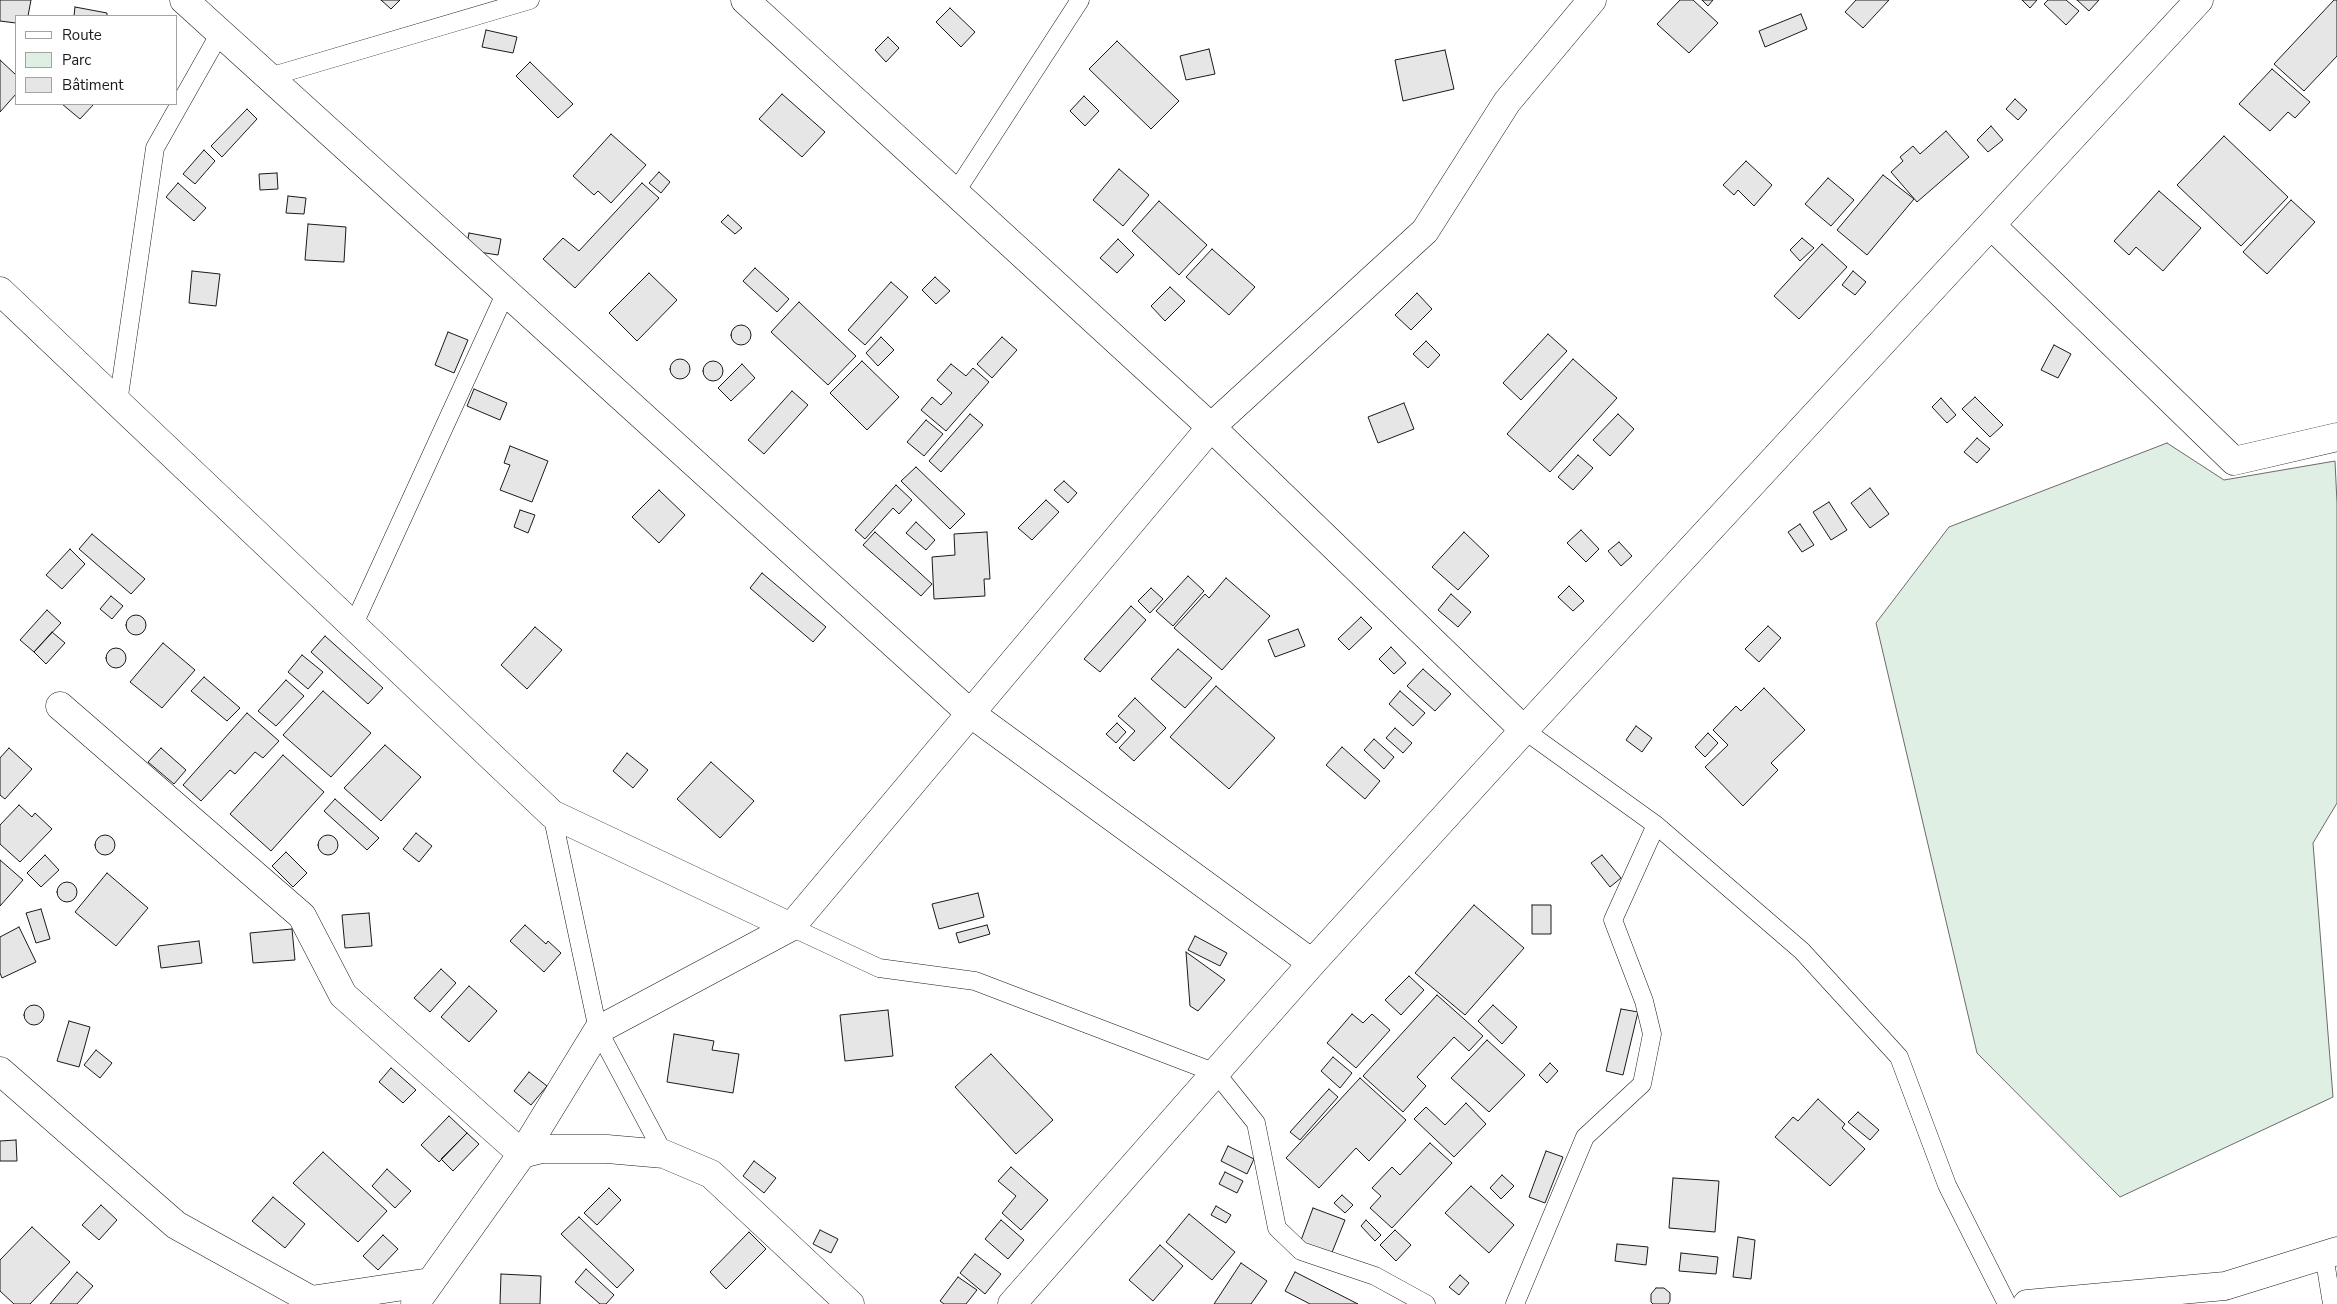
<!DOCTYPE html>
<html>
<head>
<meta charset="utf-8">
<style>
  body { margin:0 }
  #map { position:relative; width:2337px; height:1304px; overflow:hidden; background:#fff; font-family:"Nunito Sans",sans-serif }
  canvas { display:block }
  .legend { position:absolute; left:15px; top:15px; width:162px; height:90px; box-sizing:border-box; background:#fff; border:1px solid #a3a3a3; margin:0; padding:6px 9px; list-style:none; font-size:15px; color:#1a1a1a }
  .legend li { display:flex; align-items:center; gap:10px; height:25px }
  .legend b { width:25px; border:1px solid #a3a3a3 }
</style>
</head>
<body>
<div id="map">
<canvas width="2337" height="1304"></canvas>
<ul class="legend">
<li><b style="height:6px;background:#fff"></b>Route</li>
<li><b style="height:14px;background:#e0efe3"></b>Parc</li>
<li><b style="height:14px;background:#e6e6e6"></b>Bâtiment</li>
</ul>
</div>
<script>
const g = document.querySelector('canvas').getContext('2d');
g.lineJoin = 'round';
function fill(path, color) { g.fillStyle = color; g.fill(path, 'evenodd'); }
const shape = rows => new Path2D(rows.map(r => 'M' + r).join(''));
function trace(path, color, width, dash) { g.strokeStyle = color; g.lineWidth = width; g.lineCap = dash ? 'butt' : 'round'; g.setLineDash(dash || []); g.stroke(path); }
const green = shape([
  [2167,443,2224,480,2335,461,2337,503,2337,803,2313,843,2333,1097,2120,1197,1977,1053,1876,623,1949,527,2167,443]
]);
fill(green, '#e0efe3');
trace(green, '#6a6a6a', 1);
const building = shape([
  [0,0,31,0,28,16,16,16,16,23,0,21,0,0],
  [381,0,400,0,391,9,381,0],
  [1680,0,1693,0,1718,23,1689,53,1657,24,1680,0],
  [1702,0,1713,0,1708,6,1702,0],
  [1856,0,1889,0,1863,28,1845,12,1856,0],
  [2022,0,2037,0,2030,8,2022,0],
  [2048,0,2066,0,2079,11,2066,25,2044,4,2048,0],
  [2077,0,2099,0,2089,11,2077,0],
  [2334,0,2337,0,2337,56,2304,91,2274,64,2334,0],
  [75,7,107,13,107,16,74,16,75,7],
  [950,8,975,32,961,47,936,22,950,8],
  [1801,14,1807,29,1765,47,1759,31,1801,14],
  [486,30,517,37,513,53,482,47,486,30],
  [888,37,899,48,886,62,875,50,888,37],
  [1117,41,1179,101,1151,129,1089,69,1117,41],
  [1209,49,1215,74,1186,80,1180,56,1209,49],
  [1445,50,1454,89,1403,101,1395,60,1445,50],
  [0,60,16,75,16,94,0,112,0,60],
  [530,62,573,104,558,118,516,76,530,62],
  [2272,69,2310,102,2295,118,2288,112,2270,131,2239,104,2272,69],
  [782,94,825,132,802,157,759,119,782,94],
  [1084,96,1099,111,1085,126,1070,111,1084,96],
  [2015,99,2027,110,2018,120,2006,109,2015,99],
  [62,104,94,104,80,119,62,104],
  [247,109,257,119,222,157,211,146,247,109],
  [1991,126,2003,140,1988,152,1977,140,1991,126],
  [1946,131,1969,157,1917,202,1891,172,1903,161,1900,157,1913,146,1920,154,1946,131],
  [611,134,646,165,611,203,598,191,594,195,573,176,611,134],
  [2224,136,2288,197,2241,246,2177,185,2224,136],
  [204,150,215,161,195,184,183,174,204,150],
  [1746,161,1772,185,1754,206,1738,190,1734,195,1723,185,1746,161],
  [1119,169,1149,195,1123,226,1093,200,1119,169],
  [659,172,670,182,661,193,649,183,659,172],
  [277,173,278,189,260,190,259,174,277,173],
  [1883,175,1914,199,1867,255,1837,230,1883,175],
  [1828,178,1854,200,1831,226,1805,204,1828,178],
  [178,183,206,208,194,221,166,197,178,183],
  [642,183,659,198,575,288,543,259,563,238,579,251,642,183],
  [2159,191,2201,228,2163,271,2136,247,2129,255,2114,241,2159,191],
  [288,196,306,198,304,214,286,213,288,196],
  [2291,200,2315,222,2267,274,2243,252,2291,200],
  [1159,201,1207,245,1179,275,1132,231,1159,201],
  [728,215,742,228,735,234,721,222,728,215],
  [308,224,346,227,344,262,305,260,308,224],
  [469,233,501,239,498,255,466,250,469,233],
  [1802,238,1814,248,1800,261,1790,250,1802,238],
  [1118,239,1134,255,1117,273,1100,258,1118,239],
  [1822,244,1847,267,1799,319,1774,296,1822,244],
  [1212,249,1255,287,1229,315,1186,277,1212,249],
  [755,268,789,299,777,312,743,281,755,268],
  [192,271,220,274,216,306,189,303,192,271],
  [1853,271,1866,282,1855,295,1842,285,1853,271],
  [649,273,677,300,637,341,609,313,649,273],
  [935,277,950,291,936,304,922,290,935,277],
  [891,282,908,297,865,345,848,330,891,282],
  [1170,287,1185,301,1165,321,1151,306,1170,287],
  [1417,293,1432,309,1411,330,1395,315,1417,293],
  [799,302,856,356,828,385,771,332,799,302],
  '731 335a10 10 0 1 1 20 0a10 10 0 1 1-20 0Z',
  [448,332,468,340,454,373,435,365,448,332],
  [1548,334,1567,351,1521,400,1503,383,1548,334],
  [881,337,894,350,878,366,866,353,881,337],
  [1002,337,1017,350,992,378,977,364,1002,337],
  [1426,341,1440,355,1428,368,1413,354,1426,341],
  [2054,345,2071,354,2058,378,2041,370,2054,345],
  '670 369a10 10 0 1 1 20 0a10 10 0 1 1-20 0Z',
  [1573,359,1617,398,1550,472,1507,434,1573,359],
  '703 371a10 10 0 1 1 20 0a10 10 0 1 1-20 0Z',
  [862,361,899,397,867,430,830,393,862,361],
  [742,364,755,378,731,401,718,388,742,364],
  [951,364,966,376,973,368,989,382,946,431,921,410,932,397,941,405,952,393,937,380,951,364],
  [474,389,507,403,500,420,467,406,474,389],
  [792,391,808,405,764,454,748,440,792,391],
  [1975,397,2003,425,1990,437,1962,409,1975,397],
  [1941,398,1956,415,1947,423,1932,407,1941,398],
  [1404,403,1414,429,1378,443,1368,417,1404,403],
  [970,414,983,425,941,472,929,461,970,414],
  [1618,414,1634,429,1610,456,1593,440,1618,414],
  [926,420,943,434,924,456,907,442,926,420],
  [1977,438,1990,449,1977,463,1964,452,1977,438],
  [510,446,548,461,532,502,500,490,510,465,504,463,510,446],
  [1578,455,1593,468,1573,490,1558,477,1578,455],
  [916,467,965,514,950,529,901,481,916,467],
  [1064,481,1077,493,1068,503,1054,490,1064,481],
  [896,485,912,500,899,514,893,508,865,539,855,530,896,485],
  [1870,488,1889,514,1870,528,1851,503,1870,488],
  [659,490,685,515,659,543,632,517,659,490],
  [1046,500,1059,512,1032,540,1018,528,1046,500],
  [1829,502,1847,530,1831,540,1813,512,1829,502],
  [520,510,535,515,528,533,514,527,520,510],
  [916,522,935,540,926,550,906,533,916,522],
  [1800,524,1814,545,1802,552,1788,532,1800,524],
  [1581,530,1599,549,1586,562,1567,543,1581,530],
  [875,532,932,584,921,596,863,545,875,532],
  [987,532,990,579,984,579,985,596,934,599,932,557,955,555,954,534,987,532],
  [1464,532,1489,556,1458,590,1432,567,1464,532],
  [92,534,145,579,131,594,79,549,92,534],
  [1619,542,1632,556,1621,566,1608,551,1619,542],
  [70,549,85,564,62,589,46,575,70,549],
  [762,573,826,627,813,642,750,588,762,573],
  [1188,576,1204,591,1173,626,1156,611,1188,576],
  [1226,578,1270,616,1222,670,1174,628,1205,594,1209,598,1226,578],
  [1569,586,1584,601,1573,611,1558,597,1569,586],
  [1151,588,1163,599,1150,613,1138,601,1151,588],
  [1451,594,1471,612,1458,627,1438,610,1451,594],
  [111,596,123,606,112,619,100,609,111,596],
  [1131,606,1146,620,1100,672,1084,659,1131,606],
  [47,610,61,623,34,652,20,640,47,610],
  '126 625a10 10 0 1 1 20 0a10 10 0 1 1-20 0Z',
  [1361,617,1372,628,1349,650,1338,639,1361,617],
  [1768,626,1781,638,1759,662,1745,649,1768,626],
  [535,627,562,650,527,689,501,665,535,627],
  [1298,629,1305,646,1275,657,1268,640,1298,629],
  [52,632,65,643,46,664,34,652,52,632],
  [325,636,383,688,368,704,311,652,325,636],
  [163,643,195,670,162,708,130,682,163,643],
  [1391,647,1406,663,1394,674,1379,659,1391,647],
  '106 658a10 10 0 1 1 20 0a10 10 0 1 1-20 0Z',
  [1178,649,1212,678,1185,708,1151,679,1178,649],
  [302,655,323,672,308,689,288,672,302,655],
  [1423,669,1451,694,1435,711,1407,686,1423,669],
  [204,677,240,708,227,721,191,691,204,677],
  [286,680,304,696,276,726,258,711,286,680],
  [1216,686,1275,738,1229,789,1170,737,1216,686],
  [1764,688,1805,730,1771,763,1778,770,1743,806,1705,767,1728,745,1713,730,1736,706,1741,711,1764,688],
  [323,691,371,733,331,777,283,735,323,691],
  [1400,691,1425,713,1413,726,1389,704,1400,691],
  [1135,698,1166,728,1134,761,1119,748,1135,731,1118,716,1135,698],
  [247,713,279,741,263,758,255,752,235,774,230,770,201,801,183,785,247,713],
  [1117,723,1126,732,1116,743,1106,734,1117,723],
  [1636,726,1652,738,1642,752,1626,740,1636,726],
  [1395,728,1412,743,1403,753,1386,738,1395,728],
  [1708,733,1718,743,1705,757,1695,747,1708,733],
  [1374,739,1394,757,1384,769,1364,750,1374,739],
  [385,745,421,777,381,821,344,788,385,745],
  [1342,747,1380,781,1365,799,1326,765,1342,747],
  [9,748,32,769,5,799,0,795,0,758,9,748],
  [161,748,186,770,174,784,148,762,161,748],
  [627,753,648,770,633,788,613,771,627,753],
  [283,755,324,792,271,851,230,814,283,755],
  [711,762,754,801,720,838,677,799,711,762],
  [335,799,379,838,367,850,324,811,335,799],
  [19,805,32,817,35,813,52,829,20,862,0,844,0,825,19,805],
  [416,833,432,846,419,862,403,849,416,833],
  '318 845a10 10 0 1 1 20 0a10 10 0 1 1-20 0Z',
  '95 845a10 10 0 1 1 20 0a10 10 0 1 1-20 0Z',
  [286,852,307,873,293,887,272,866,286,852],
  [45,855,59,870,41,887,27,873,45,855],
  [1602,855,1621,878,1610,887,1591,863,1602,855],
  [0,860,23,880,0,906,0,860],
  [107,873,148,908,116,946,75,912,107,873],
  '57 892a10 10 0 1 1 20 0a10 10 0 1 1-20 0Z',
  [978,893,984,917,939,929,932,904,978,893],
  [1474,905,1524,948,1465,1015,1415,973,1474,905],
  [1532,905,1551,905,1551,934,1532,934,1532,905],
  [41,909,50,939,36,943,26,913,41,909],
  [369,913,372,946,345,948,342,915,369,913],
  [525,925,546,944,548,941,561,953,544,972,510,941,525,925],
  [987,925,990,934,959,943,956,933,987,925],
  [19,927,36,962,2,978,0,973,0,937,19,927],
  [292,929,295,960,253,963,250,933,292,929],
  [1195,936,1227,953,1220,966,1188,950,1195,936],
  [199,941,202,963,161,968,158,946,199,941],
  [1186,952,1225,980,1198,1011,1190,1006,1186,952],
  [441,969,456,983,430,1012,414,998,441,969],
  [1409,976,1424,990,1401,1015,1385,1000,1409,976],
  [469,986,497,1011,469,1042,441,1017,469,986],
  [1437,995,1483,1036,1469,1051,1454,1037,1417,1077,1426,1086,1403,1112,1363,1076,1437,995],
  '24 1015a10 10 0 1 1 20 0a10 10 0 1 1-20 0Z',
  [1493,1005,1517,1027,1502,1044,1478,1021,1493,1005],
  [1621,1009,1638,1012,1623,1075,1606,1071,1621,1009],
  [888,1010,893,1056,845,1061,840,1015,888,1010],
  [1352,1014,1363,1023,1372,1014,1390,1030,1356,1068,1327,1043,1352,1014],
  [69,1021,90,1027,79,1067,57,1061,69,1021],
  [674,1034,714,1041,712,1050,739,1054,733,1093,667,1082,674,1034],
  [1487,1040,1525,1075,1489,1112,1451,1078,1487,1040],
  [96,1050,112,1063,100,1078,84,1065,96,1050],
  [991,1054,1053,1120,1016,1154,955,1087,991,1054],
  [1333,1057,1352,1073,1340,1088,1321,1071,1333,1057],
  [1550,1063,1558,1071,1547,1083,1539,1075,1550,1063],
  [391,1068,416,1090,403,1103,379,1082,391,1068],
  [529,1072,547,1086,531,1105,514,1091,529,1072],
  [1360,1078,1406,1120,1369,1161,1356,1148,1319,1188,1286,1158,1360,1078],
  [1329,1089,1338,1097,1300,1140,1290,1132,1329,1089],
  [1818,1099,1845,1124,1842,1128,1865,1149,1830,1186,1775,1137,1793,1117,1798,1121,1818,1099],
  [1466,1103,1486,1124,1454,1157,1414,1119,1426,1107,1445,1125,1466,1103],
  [1858,1112,1879,1130,1870,1140,1848,1122,1858,1112],
  [449,1116,467,1133,439,1162,421,1145,449,1116],
  [467,1133,479,1144,453,1171,441,1159,467,1133],
  [16,1140,17,1161,0,1161,0,1141,16,1140],
  [1430,1143,1452,1163,1392,1228,1370,1208,1381,1196,1372,1188,1392,1167,1400,1175,1430,1143],
  [1228,1146,1254,1159,1247,1174,1221,1161,1228,1146],
  [1546,1151,1563,1157,1545,1203,1529,1197,1546,1151],
  [323,1152,387,1211,358,1242,293,1183,323,1152],
  [754,1161,776,1178,764,1193,743,1176,754,1161],
  [1011,1167,1048,1200,1021,1230,1002,1213,1016,1196,998,1181,1011,1167],
  [387,1169,411,1191,395,1208,372,1186,387,1169],
  [1225,1172,1243,1181,1237,1193,1219,1184,1225,1172],
  [1502,1175,1514,1186,1501,1199,1490,1188,1502,1175],
  [1673,1178,1719,1181,1715,1232,1669,1228,1673,1178],
  [1471,1186,1514,1225,1489,1253,1445,1213,1471,1186],
  [609,1188,621,1200,597,1225,584,1213,609,1188],
  [1342,1195,1353,1205,1345,1213,1334,1203,1342,1195],
  [273,1197,305,1224,285,1248,252,1221,273,1197],
  [101,1205,117,1220,99,1240,82,1225,101,1205],
  [1216,1206,1231,1215,1226,1223,1211,1215,1216,1206],
  [1313,1208,1345,1220,1331,1255,1300,1243,1313,1208],
  [1189,1214,1235,1252,1212,1280,1166,1242,1189,1214],
  [579,1217,634,1270,617,1288,561,1234,579,1217],
  [1001,1220,1024,1240,1008,1259,985,1239,1001,1220],
  [1366,1220,1381,1235,1375,1241,1361,1226,1366,1220],
  [32,1227,70,1262,30,1304,14,1304,0,1291,0,1260,32,1227],
  [820,1230,838,1239,831,1253,813,1244,820,1230],
  [1395,1230,1411,1245,1396,1261,1380,1245,1395,1230],
  [749,1232,766,1249,726,1289,710,1272,749,1232],
  [383,1235,398,1249,378,1270,363,1256,383,1235],
  [1738,1237,1755,1240,1751,1279,1733,1277,1738,1237],
  [1617,1244,1648,1247,1646,1265,1615,1261,1617,1244],
  [1160,1245,1183,1266,1153,1301,1129,1280,1160,1245],
  [1681,1253,1718,1257,1716,1274,1679,1271,1681,1253],
  [975,1254,1001,1274,985,1294,960,1273,975,1254],
  [1241,1263,1267,1281,1251,1304,1214,1304,1241,1263],
  [586,1269,614,1295,606,1304,600,1304,575,1282,586,1269],
  [77,1272,93,1286,77,1304,50,1304,77,1272],
  [1295,1272,1358,1304,1310,1304,1285,1291,1295,1272],
  [501,1274,541,1276,540,1304,500,1304,501,1274],
  [1460,1275,1469,1283,1459,1295,1449,1287,1460,1275],
  [958,1277,977,1290,966,1304,944,1304,940,1301,958,1277],
  [1656,1288,1664,1288,1670,1293,1670,1301,1668,1304,1653,1304,1651,1302,1651,1294,1656,1288]
]);
fill(building, '#e6e6e6');
trace(building, '#1a1a1a', 1);
const service = shape([
  [269,77,530,0],
  [955,193,1080,0],
  [118,403,155,148,220,33],
  [353,626,506,292],
  [1524,730,1656,825,1802,951,1899,1057,1947,1185,2007,1304],
  [552,814,598,1030,664,1154],
  [791,927,879,968,975,981,1216,1073,1256,1123,1277,1228,1301,1251,1375,1276,1426,1304],
  [2324,1255,2332,1304],
  [1515,1304,1585,1137,1642,1084,1652,1034,1644,1001,1613,920,1656,825]
]);
const minor = shape([
  [184,0,970,713,1312,963],
  [745,0,1211,427,1524,730],
  [1992,226,2234,461,2337,437],
  [0,291,552,814,791,927],
  [60,706,302,916,343,995,522,1154,598,1030,791,927,1211,427,1425,231,1507,102,1592,0],
  [0,1071,176,1225,311,1300,430,1282],
  [415,1304,522,1154,542,1149,607,1149,664,1154,711,1174,850,1304],
  [2027,1304,2225,1286,2337,1251]
]);
const trunk = shape([
  [1012,1304,1312,963,1524,730,2199,0]
]);
trace(service, '#1a1a1a', 19);
trace(minor, '#1a1a1a', 29);
trace(trunk, '#1a1a1a', 29);
trace(service, '#fff', 18);
trace(minor, '#fff', 28);
trace(trunk, '#fff', 28);
</script>
</body>
</html>
